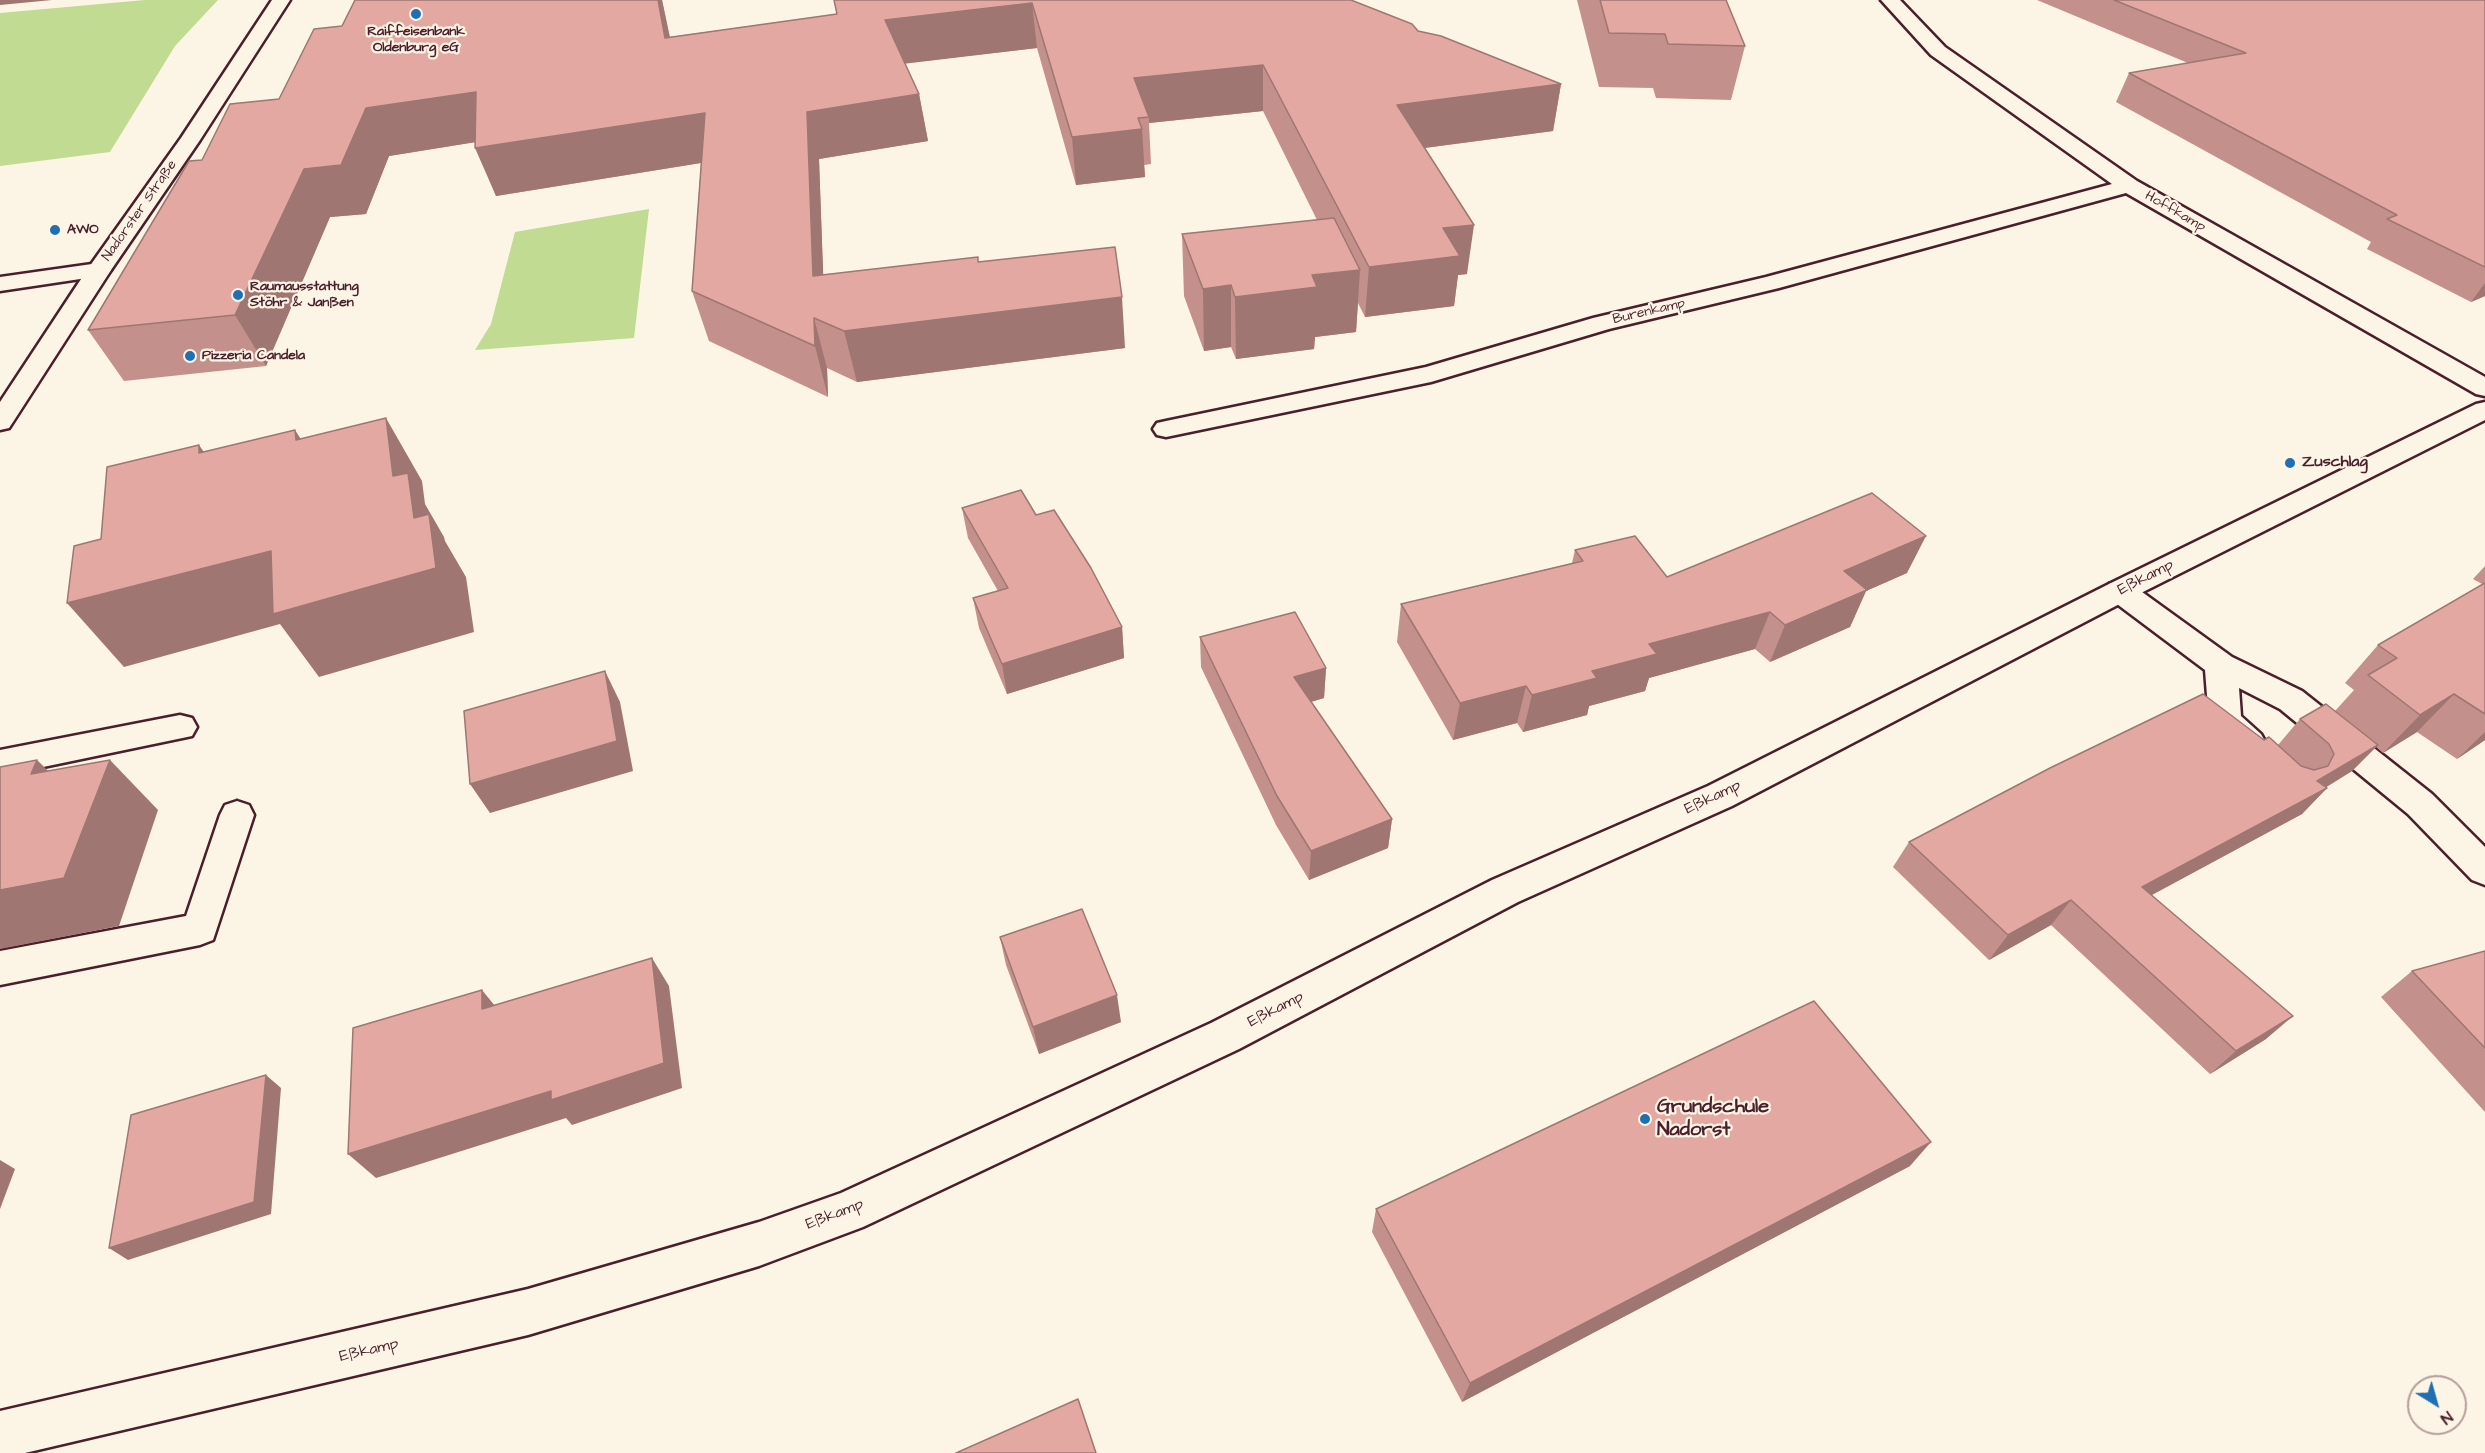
<!DOCTYPE html>
<html>
<head>
<meta charset="utf-8">
<style>
  body { margin:0 }
  #map { position:relative; width:2485px; height:1453px; overflow:hidden; background:#fcf5e5; font-family:"Architects Daughter",sans-serif }
  canvas { display:block }
  .north { position:absolute; left:2407px; top:1375px; width:60px; height:60px; box-sizing:border-box; background:#fcf5e5; border:2px solid #b59f9b; border-radius:50%; rotate:143deg; font-size:16px; font-weight:700; line-height:24px; text-align:center; color:#4a1f2b }
  .north::after { content:''; display:block; margin:auto; width:21px; height:27px; background:#1f6fb2; clip-path:polygon(50% 0,100% 100%,50% 72%,0 100%) }
</style>
</head>
<body>
<div id="map">
<canvas width="2485" height="1453"></canvas>
<div class="north">N</div>
</div>
<script>
const g = document.querySelector('canvas').getContext('2d');
g.lineJoin = 'round';
function fill(path, color) { g.fillStyle = color; g.fill(path, 'evenodd'); }
const shape = rows => new Path2D(rows.map(r => 'M' + r).join(''));
function trace(path, color, width, dash) { g.strokeStyle = color; g.lineWidth = width; g.lineCap = dash ? 'butt' : 'round'; g.setLineDash(dash || []); g.stroke(path); }
function label(font, color, halo, rows, align = 'center') {
  g.font = font + ' "Architects Daughter",sans-serif'; g.lineWidth = 4.5; g.setLineDash([]); g.textBaseline = 'middle'; g.strokeStyle = halo; g.fillStyle = color; for (const [text, x, y, turn = 0] of rows) {
    g.save(); g.translate(x, y); g.rotate((+turn || 0) * Math.PI / 180); g.textAlign = isNaN(turn) ? turn : align; if (halo) g.strokeText(text, 0, 0); g.fillText(text, 0, 0); g.restore();
  }
}
fill(shape([
  [145,0,218,0,175,46,110,152,0,166,0,13],
  [649,209,634,338,475,350,491,324,515,232]
]), '#c1db92');
const service = shape([
  [99,263,107,265,111,270,107,275,0,291,0,277,99,263],
  [2120,581,2131,584,2232,657,2302,691,2432,794,2485,847,2485,885,2472,880,2408,814,2280,709,2239,688,2241,716,2261,734,2266,743,2261,752,2249,756,2237,752,2213,730,2209,721,2205,670,2109,598,2105,591,2109,584,2120,581],
  [180,715,192,718,197,727,192,736,0,776,0,750,180,715],
  [237,801,249,805,254,815,213,940,200,945,0,985,0,951,186,916,220,815,225,805,237,801]
]);
const minor = shape([
  [1881,0,1900,0,1945,47,2137,181,2485,377,2485,396,2476,394,2126,193,1779,288,1609,329,1431,382,1166,437,1157,435,1153,429,1157,423,1166,421,1426,367,1593,318,1766,277,2112,184,1931,55,1881,0],
  [2485,402,2485,420,2131,598,1732,806,1518,902,1239,1049,863,1227,759,1266,528,1335,25,1453,0,1453,0,1411,528,1289,759,1222,841,1193,1211,1023,1492,880,1708,786,2109,584,2476,404,2485,402]
]);
const tertiary = shape([
  [272,0,290,0,200,140,111,270,13,422,9,428,0,430,0,402,87,270,181,138,272,0]
]);
trace(service, '#4a1f2b', 5);
trace(minor, '#4a1f2b', 5);
trace(tertiary, '#4a1f2b', 5);
fill(service, '#fcf5e5');
fill(minor, '#fcf5e5');
fill(tertiary, '#fcf5e5');
fill(shape([
  [355,0,662,0,670,37,837,14,834,0,1351,0,1418,31,1561,84,1553,131,1425,148,1467,274,1458,275,1454,306,1365,317,1358,303,1356,332,1315,337,1314,349,1236,359,1231,347,1204,351,1184,296,1182,234,1317,220,1263,111,1149,123,1151,164,1144,165,1145,177,1076,185,1037,48,905,63,919,94,928,141,819,159,823,275,978,262,1125,348,857,382,827,368,828,397,709,341,692,291,701,163,496,196,475,142,389,156,366,214,330,217,266,366,124,381,88,330,202,160,279,99,342,26],
  [1577,0,1726,0,1745,46,1731,100,1656,98,1653,88,1599,87],
  [2037,0,2485,0,2485,296,2471,302,2367,249,2371,242,2116,102,2129,73,2188,63],
  [962,508,1036,515,1122,627,1124,658,1007,694,979,628,973,598,998,591,968,538],
  [1575,550,1667,577,1907,573,1866,591,1850,627,1770,662,1755,649,1649,678,1645,691,1589,706,1587,715,1523,732,1517,723,1453,740,1397,642,1401,604,1572,563],
  [2485,566,2485,740,2457,759,2417,732,2383,753,2376,747,2352,771,2325,788,2327,788,2302,814,2152,895,2266,1039,2210,1074,2051,925,1989,960,1893,867,1909,842,2264,740,2278,745,2300,719,2335,711,2354,690,2345,683,2378,645,2482,584,2473,579],
  [1200,637,1326,668,1324,698,1311,702,1392,819,1388,848,1309,880,1276,825,1201,667],
  [1000,937,1121,1022,1039,1054,1006,965],
  [2485,951,2485,1112,2381,997,2412,971],
  [1910,1166,1462,1402,1372,1232,1376,1209]
]), '#c3908b');
fill(shape([
  [0,0,52,0,0,5],
  [658,0,662,0,679,83,665,38],
  [1032,3,1037,48,894,65,885,20],
  [1263,65,1263,111,1149,123,1149,117,1134,78],
  [1561,84,1553,131,1393,152,1397,105],
  [476,92,495,139,389,156,366,214,330,217,266,366,235,315,304,169,366,108],
  [919,94,928,141,819,159,825,323,813,276,807,112],
  [705,113,719,160,496,196,475,148],
  [1142,129,1145,177,1076,185,1072,137],
  [1474,225,1467,274,1458,275,1454,306,1365,317,1369,267,1443,228],
  [1360,270,1356,332,1315,337,1314,349,1236,359,1235,297,1312,275],
  [2485,283,2485,296,2471,302],
  [1231,285,1231,347,1204,351,1203,289],
  [1122,297,1125,348,857,382,844,331],
  [814,318,827,368,828,397,815,346],
  [386,418,422,481,425,504,444,537,445,541,466,577,474,632,319,677,280,624,124,667,67,603,271,551,414,518,393,476],
  [295,430,336,494,296,440],
  [199,445,244,509,199,453],
  [1926,536,1907,573,1866,591,1850,627,1770,662,1785,625,1844,571],
  [1770,612,1755,649,1649,678,1645,691,1589,706,1587,715,1523,732,1532,695,1592,671,1649,644],
  [1122,627,1124,658,1007,694,1002,664],
  [1326,668,1324,698,1293,707,1294,677],
  [605,671,620,702,633,771,490,813,470,784],
  [1526,686,1517,723,1453,740,1460,703],
  [2454,694,2417,732,2383,753,2420,715],
  [2485,732,2485,740,2457,759],
  [2378,745,2352,771,2305,800,2327,788,2302,814,2120,912,2142,887],
  [37,760,88,810,31,774],
  [110,760,158,810,119,926,0,949,0,890],
  [1392,819,1388,848,1309,880,1311,851],
  [2071,900,2051,925,1989,960,2008,935],
  [652,958,669,986,682,1088,572,1125,566,1118,376,1178,348,1154],
  [482,990,504,1017,482,1009],
  [1117,995,1121,1022,1039,1054,1033,1027],
  [2293,1016,2266,1039,2210,1074,2236,1051],
  [266,1075,281,1088,271,1214,128,1260,109,1248],
  [1931,1142,1910,1166,1462,1402,1470,1383],
  [0,1160,15,1169,0,1209]
]), '#9f7671');
const building = shape([
  [355,0,658,0,665,38,837,14,834,0,1351,0,1412,24,1418,31,1441,36,1561,84,1397,105,1474,225,1443,228,1460,256,1369,267,1263,65,1134,78,1149,117,1138,118,1142,129,1072,137,1032,3,885,20,919,94,807,112,813,276,978,257,978,262,1115,247,1122,297,844,331,814,318,815,346,692,291,705,113,475,148,476,92,366,108,341,165,304,169,235,315,88,330,189,161,202,160,230,104,279,99,314,29,342,26,355,0],
  [1600,0,1726,0,1745,46,1668,44,1665,34,1609,33,1600,0],
  [2114,0,2485,0,2485,267,2387,219,2397,215,2129,73,2246,53,2114,0],
  [1334,218,1360,270,1312,275,1317,287,1235,297,1231,285,1203,289,1182,234,1334,218],
  [386,418,393,476,408,473,414,518,429,514,436,568,273,614,271,551,67,603,74,546,101,539,107,467,199,445,199,453,295,430,296,440,386,418],
  [1021,490,1036,515,1054,510,1091,568,1122,627,1002,664,973,598,1008,588,962,508,1021,490],
  [1872,493,1926,536,1844,571,1867,590,1785,625,1770,612,1649,644,1657,654,1592,671,1597,678,1532,695,1526,686,1460,703,1401,604,1583,561,1575,550,1635,536,1667,577,1872,493],
  [2485,583,2485,714,2454,694,2420,715,2368,675,2397,658,2378,645,2485,583],
  [1295,612,1326,668,1294,677,1392,819,1311,851,1277,796,1200,637,1295,612],
  [605,671,617,741,470,784,464,711,605,671],
  [2203,694,2264,740,2269,737,2301,766,2314,770,2328,766,2334,754,2329,744,2300,719,2326,704,2378,745,2317,781,2327,788,2142,887,2293,1016,2236,1051,2071,900,2008,935,1909,842,2050,768,2203,694],
  [37,760,31,774,110,760,64,878,0,890,0,767,37,760],
  [1082,909,1117,995,1033,1027,1000,937,1082,909],
  [2485,951,2485,1048,2412,971,2485,951],
  [652,958,664,1063,551,1100,551,1091,348,1154,353,1028,482,990,482,1009,652,958],
  [1814,1001,1931,1142,1470,1383,1376,1209,1814,1001],
  [266,1075,254,1202,109,1248,131,1115,266,1075],
  [1078,1399,1096,1453,956,1453,1078,1399]
]);
fill(building, '#e3a8a2');
trace(building, '#9f7671', 1.5);
for (const [x, y, r, color] of [
  [416,14,6,"#1f6fb2"],
  [55,230,6,"#1f6fb2"],
  [238,295,6,"#1f6fb2"],
  [190,356,6,"#1f6fb2"],
  [2290,463,6,"#1f6fb2"],
  [1645,1119,6,"#1f6fb2"]
]) { const dot = new Path2D(); dot.arc(x, y, r, 0, 2 * Math.PI); g.fillStyle = color; g.fill(dot); trace(dot, '#fcf5e5', 2); }
label('bold 14px', '#4a1f2b', '#fcf5e5', [
  ["Raiffeisenbank",416,32,"center"],
  ["Oldenburg eG",416,48,"center"],
  ["AWO",67,230],
  ["Raumausstattung",250,287],
  ["Stöhr & Janßen",250,303],
  ["Pizzeria Candela",202,356]
], 'left');
label('14px', '#4a1f2b', '#fcf5e5', [
  ["Nadorster Straße",140,211,-55],
  ["Hoffkamp",2175,212,30],
  ["Burenkamp",1649,312,-13]
]);
label('bold 16px', '#4a1f2b', '#fcf5e5', [
  ["Zuschlag",2302,463]
], 'left');
label('16px', '#4a1f2b', '#fcf5e5', [
  ["Eßkamp",2146,578,-27],
  ["Eßkamp",1713,798,-25],
  ["Eßkamp",1276,1010,-27],
  ["Eßkamp",835,1215,-21],
  ["Eßkamp",369,1351,-13]
]);
label('bold 20px', '#4a1f2b', '#fcf5e5', [
  ["Grundschule",1657,1108],
  ["Nadorst",1657,1131]
], 'left');
</script>
</body>
</html>
